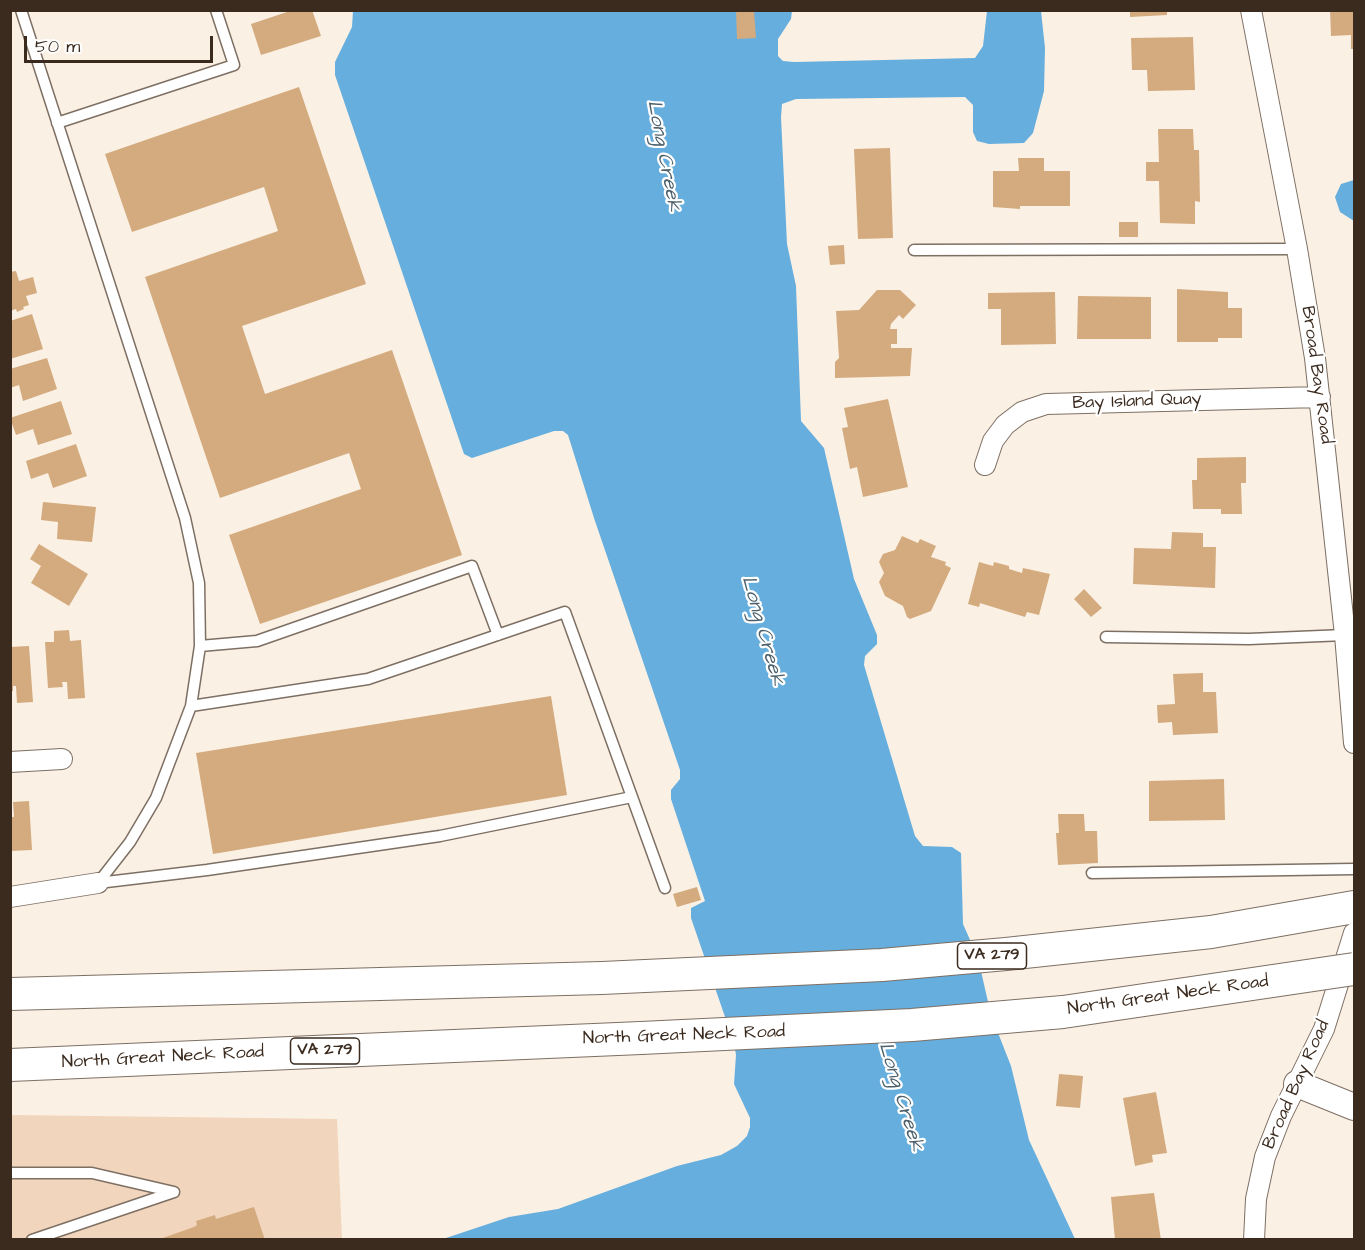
<!DOCTYPE html>
<html>
<head>
<meta charset="utf-8">
<style>
  body { margin:0 }
  #map { position:relative; width:1365px; height:1250px; overflow:hidden; background:#fbf0e4; font-family:"Architects Daughter",sans-serif }
  canvas { display:block }
  .frame { position:absolute; inset:0; border:12px solid #3b2a1e; pointer-events:none }
  .scale { position:absolute; left:24px; top:36px; width:189px; height:27px; box-sizing:border-box; border:3px solid #3b2a1e; border-top:0; padding-left:8px; font-size:18px; line-height:21px; white-space:nowrap; color:#3b2a1e; -webkit-text-stroke:4px #fff; paint-order:stroke }
</style>
</head>
<body>
<div id="map">
<canvas width="1365" height="1250"></canvas>
<div class="frame"></div>
<div class="scale">50 m</div>
</div>
<script>
const g = document.querySelector('canvas').getContext('2d');
g.lineJoin = 'round';
function fill(path, color) { g.fillStyle = color; g.fill(path, 'evenodd'); }
const shape = rows => new Path2D(rows.map(r => 'M' + r).join(''));
function trace(path, color, width, dash) { g.strokeStyle = color; g.lineWidth = width; g.lineCap = dash ? 'butt' : 'round'; g.setLineDash(dash || []); g.stroke(path); }
function label(font, color, halo, rows, align = 'center') {
  g.font = font + ' "Architects Daughter",sans-serif'; g.lineWidth = 4.5; g.setLineDash([]); g.textBaseline = 'middle'; g.strokeStyle = halo; g.fillStyle = color; for (const [text, x, y, turn = 0] of rows) {
    g.save(); g.translate(x, y); g.rotate((+turn || 0) * Math.PI / 180); g.textAlign = isNaN(turn) ? turn : align; if (halo) g.strokeText(text, 0, 0); g.fillText(text, 0, 0); g.restore();
  }
}
fill(shape([
  [11,1115,337,1119,342,1239,11,1240]
]), '#f1d5bd');
fill(shape([
  [353,11,792,11,791,19,778,39,778,56,783,61,794,62,975,58,983,46,987,11,1041,11,1045,48,1044,91,1033,133,1024,143,989,144,977,141,973,132,973,105,965,97,796,99,782,104,781,117,787,244,796,286,801,421,824,448,854,579,877,635,877,644,865,656,864,665,915,836,923,846,952,847,961,853,963,924,978,958,991,1015,1011,1066,1029,1140,1075,1239,443,1239,509,1217,558,1209,677,1166,721,1155,737,1146,747,1136,750,1127,750,1118,734,1084,736,1055,734,1043,691,918,691,908,705,901,671,799,671,790,680,779,680,770,594,518,568,435,563,431,554,431,472,458,464,454,335,75,335,62,352,27],
  [1354,180,1354,221,1340,212,1335,197,1341,184]
]), '#65aedd');
fill(shape([
  [293,10,312,10,321,36,261,55,251,24],
  [736,10,754,10,756,38,737,39],
  [1130,10,1167,10,1167,15,1130,17],
  [1330,10,1354,10,1354,49,1351,49,1351,35,1331,36],
  [1193,37,1195,90,1148,91,1147,70,1132,70,1131,38],
  [299,87,366,284,242,326,265,394,392,350,462,555,260,624,229,535,361,489,349,453,220,498,145,277,278,231,264,187,132,232,105,154],
  [1158,129,1193,129,1194,150,1199,150,1200,202,1195,201,1195,224,1160,223,1159,181,1146,181,1146,162,1159,162],
  [890,148,893,238,858,239,854,149],
  [1018,158,1044,158,1044,171,1070,171,1070,206,1020,206,1020,209,993,207,993,171,1019,171],
  [1119,222,1138,222,1138,237,1119,237],
  [844,245,845,264,830,265,828,246],
  [16,271,19,281,33,277,37,293,26,296,29,305,23,307,24,309,17,312,16,309,10,311,10,272],
  [1177,289,1228,292,1228,308,1242,308,1242,338,1218,338,1218,342,1177,342],
  [877,290,900,290,916,305,903,319,899,315,891,324,890,329,897,329,897,344,891,344,891,348,912,348,910,376,835,378,835,362,839,358,836,311,859,310],
  [1055,292,1056,344,1001,345,1001,309,988,309,988,293],
  [1078,296,1151,297,1151,339,1077,339],
  [32,314,43,349,10,359,10,321],
  [47,358,57,389,23,401,19,385,10,388,10,369],
  [888,399,908,487,863,497,857,467,850,469,842,428,848,427,844,408],
  [61,401,72,434,38,445,33,429,16,435,10,418],
  [76,444,87,476,53,488,48,473,31,479,26,461],
  [1246,457,1246,483,1241,483,1242,514,1221,514,1221,509,1193,509,1192,480,1197,480,1197,458],
  [43,502,96,507,92,542,57,539,58,522,41,520],
  [1172,532,1203,533,1203,547,1216,547,1215,588,1133,584,1134,548,1171,549],
  [902,536,918,543,920,539,936,546,931,557,946,562,945,565,951,568,931,611,910,619,907,617,903,606,885,596,879,582,884,573,879,562,883,554,895,550],
  [39,544,88,574,69,606,31,583,41,566,30,559],
  [979,562,993,566,994,562,1009,566,1009,569,1022,573,1023,568,1050,574,1039,615,1027,612,1025,617,980,603,979,607,968,604],
  [1084,589,1102,608,1091,617,1074,599],
  [69,630,70,641,81,640,85,698,68,699,67,682,62,682,63,687,48,688,45,642,54,642,54,631],
  [29,646,33,702,17,703,16,686,13,686,13,691,10,692,10,647],
  [1203,673,1203,692,1216,692,1218,733,1173,735,1172,722,1158,723,1157,705,1175,704,1173,674],
  [551,696,567,795,213,854,196,753],
  [1224,779,1225,820,1149,821,1149,781],
  [29,801,32,850,10,851,10,817,14,817,13,802],
  [1058,814,1084,814,1085,831,1097,831,1098,863,1058,865,1056,833,1059,833],
  [697,887,701,900,677,907,673,894],
  [1059,1074,1083,1076,1080,1108,1056,1106],
  [1156,1092,1167,1153,1152,1155,1153,1162,1135,1166,1123,1098],
  [1154,1193,1161,1240,1115,1240,1111,1197],
  [254,1207,265,1240,157,1240,194,1227,197,1225,196,1221,215,1215,216,1219]
]), '#d3ab7e');
const service = shape([
  [21,10,185,518,199,583,200,646,191,706,156,798,130,842,98,883],
  [57,123,234,65,216,10],
  [914,250,1297,249],
  [1106,637,1249,639,1345,635],
  [200,646,257,641,472,566,498,635],
  [191,706,368,679,565,612,665,888],
  [1092,873,1354,869],
  [98,883,207,870,440,836,632,797],
  [10,1173,92,1173,174,1192,32,1240]
]);
const minor = shape([
  [1251,10,1297,249,1315,358,1345,635,1354,743],
  [985,465,993,441,1005,425,1022,412,1046,404,1320,397],
  [10,762,62,759],
  [10,897,98,883],
  [1254,1240,1256,1199,1265,1157,1281,1116,1324,1029,1354,933]
]);
const tertiary = shape([
  [1297,1084,1354,1107]
]);
const primary = shape([
  [10,994,602,978,882,965,1006,954,1211,932,1354,907],
  [10,1065,641,1038]
]);
trace(service, '#7e6f63', 13);
trace(minor, '#7e6f63', 22);
trace(tertiary, '#7e6f63', 28);
trace(primary, '#7e6f63', 34);
trace(service, '#fff', 10);
trace(minor, '#fff', 20);
trace(tertiary, '#fff', 26);
trace(primary, '#fff', 32);
const primaryBridge = shape([
  [641,1038,912,1025,1063,1012,1354,969]
]);
trace(primaryBridge, '#7e6f63', 34, []);
trace(primaryBridge, '#fff', 32);
for (const [x, y, w] of [
  [992,956,69],
  [325,1051,69]
]) { const box = new Path2D(); box.roundRect(x - w / 2, y - 13, w, 26, 4.5); g.fillStyle = '#fff'; g.fill(box); trace(box, '#3b2a1e', 1.5); }
label('bold 16px', '#3b2a1e', null, [
  ["VA 279",992,956],
  ["VA 279",325,1051]
]);
label('18px', '#3b2a1e', '#fff', [
  ["Broad Bay Road",1316,375,82],
  ["Bay Island Quay",1137,402,-2],
  ["North Great Neck Road",1168,996,-8],
  ["North Great Neck Road",684,1036,-2],
  ["North Great Neck Road",163,1058,-3],
  ["Broad Bay Road",1297,1085,-66]
]);
label('italic 20px', '#4c5f6a', '#fff', [
  ["Long Creek",663,156,79],
  ["Long Creek",762,631,74],
  ["Long Creek",900,1097,73]
]);
</script>
</body>
</html>
